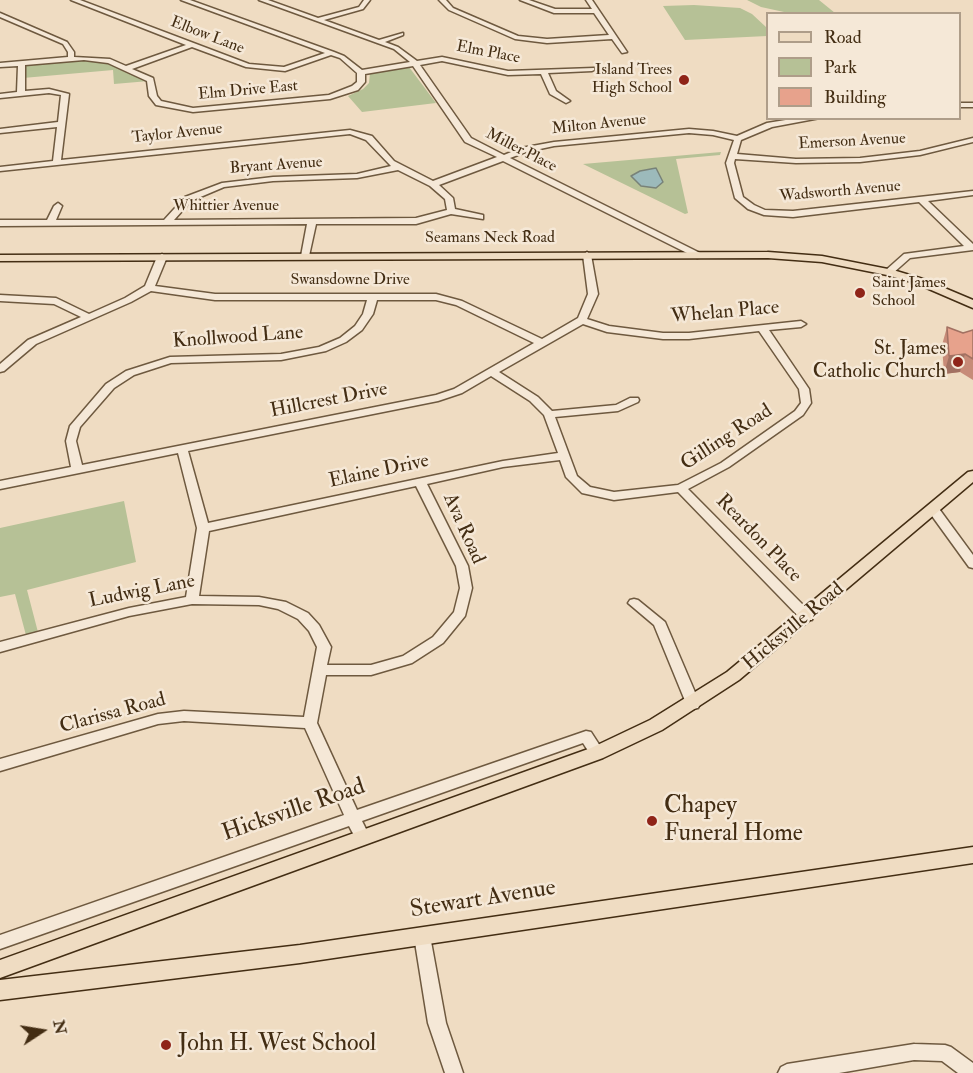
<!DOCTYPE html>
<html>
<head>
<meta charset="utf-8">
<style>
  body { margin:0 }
  #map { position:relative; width:973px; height:1073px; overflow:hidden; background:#efdcc2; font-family:"IM FELL Double Pica",serif }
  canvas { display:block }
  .legend { position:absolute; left:766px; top:12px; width:195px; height:108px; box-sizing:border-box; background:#f5e8d7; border:2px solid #ae9d89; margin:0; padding:8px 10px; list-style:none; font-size:18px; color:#432d13 }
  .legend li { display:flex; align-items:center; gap:12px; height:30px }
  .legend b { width:30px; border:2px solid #ae9d89 }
  .north { position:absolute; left:12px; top:1001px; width:60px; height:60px; -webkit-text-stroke:4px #f5e8d7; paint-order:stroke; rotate:78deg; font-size:16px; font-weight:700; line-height:24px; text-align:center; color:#432d13 }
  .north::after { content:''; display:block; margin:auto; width:21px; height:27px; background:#432d13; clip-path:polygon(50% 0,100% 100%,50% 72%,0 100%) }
</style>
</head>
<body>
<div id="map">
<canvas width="973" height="1073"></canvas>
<ul class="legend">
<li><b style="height:8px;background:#efdcc2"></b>Road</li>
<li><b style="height:16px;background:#b6c196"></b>Park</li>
<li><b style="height:16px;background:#e7a28c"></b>Building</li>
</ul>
<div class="north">N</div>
</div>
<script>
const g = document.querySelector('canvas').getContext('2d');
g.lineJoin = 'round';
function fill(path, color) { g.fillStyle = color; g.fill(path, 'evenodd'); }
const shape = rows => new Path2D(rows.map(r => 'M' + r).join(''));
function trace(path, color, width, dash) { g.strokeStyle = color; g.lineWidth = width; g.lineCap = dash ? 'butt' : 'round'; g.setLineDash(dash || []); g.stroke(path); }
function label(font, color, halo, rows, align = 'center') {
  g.font = font + ' "IM FELL Double Pica",serif'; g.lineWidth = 5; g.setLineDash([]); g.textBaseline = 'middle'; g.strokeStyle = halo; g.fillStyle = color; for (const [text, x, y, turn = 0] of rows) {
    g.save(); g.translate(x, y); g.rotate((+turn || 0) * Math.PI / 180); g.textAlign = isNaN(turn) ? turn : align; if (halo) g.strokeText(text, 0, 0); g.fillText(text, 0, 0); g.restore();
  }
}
fill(shape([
  [747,0,819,0,835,13,784,12,761,7],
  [694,5,740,8,752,14,766,27,767,36,685,40,663,6],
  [70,59,109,61,149,81,114,84,113,70,23,78,23,63],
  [409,67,436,103,362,112,348,96,363,89,369,83,370,73],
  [721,152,720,155,676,159,688,213,685,214,583,164],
  [124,501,136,562,27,590,39,636,27,639,15,594,0,597,0,528]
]), '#b6c196');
const water = shape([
  [656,168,663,182,656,188,641,186,631,176,640,171,656,168]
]);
fill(water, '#9cbabb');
trace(water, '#788278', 1.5);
const minor = shape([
  [71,0,80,0,249,64,284,67,325,53,181,0,190,0,334,52,344,56,362,70,410,62,394,49,259,0,268,0,318,18,359,7,364,0,370,0,363,9,324,20,379,40,403,33,403,35,385,42,398,47,417,61,442,57,508,71,594,68,594,70,592,71,548,73,556,91,570,101,566,103,550,94,541,74,508,75,442,61,420,65,471,138,504,155,521,148,554,142,689,129,713,131,737,136,767,123,798,118,820,118,772,127,741,140,737,154,796,159,860,158,920,151,973,138,973,142,920,155,860,162,796,163,735,159,734,163,743,197,754,205,765,210,793,211,973,191,973,195,928,201,973,244,973,250,910,258,892,274,886,274,886,270,904,254,964,246,919,202,793,217,764,215,748,209,735,198,726,163,734,140,713,135,689,133,554,146,526,152,510,158,700,253,700,257,697,258,503,161,439,185,453,198,455,209,483,215,483,219,451,214,416,224,316,224,309,256,305,259,301,256,307,224,0,226,0,220,47,220,54,206,58,203,62,206,56,220,164,220,185,197,222,183,273,177,357,174,391,166,366,140,350,134,0,171,0,167,53,161,57,127,0,133,0,129,58,122,61,95,49,93,0,98,0,94,17,92,18,66,0,67,0,63,68,57,68,52,63,44,0,17,0,13,67,42,74,52,74,57,110,59,126,66,186,45,71,0],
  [192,47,246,67,285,71,331,55,340,58,357,73,357,82,352,86,329,95,193,108,161,101,157,96,153,78,132,69,192,47],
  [84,60,108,63,147,81,149,96,156,105,193,112,330,99,358,90,365,82,365,74,413,66,465,142,497,157,433,181,394,161,372,136,350,130,61,160,69,94,49,89,25,91,25,65,84,60],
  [398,170,430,186,445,199,447,210,416,218,174,220,191,201,224,187,273,181,357,178,398,170],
  [439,0,446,0,453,8,518,36,547,39,609,35,594,13,554,13,520,0,529,0,555,9,592,9,586,0,592,0,627,52,622,53,612,39,547,43,515,39,449,10,439,0],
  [960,103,973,103,973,107,960,107,960,103],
  [587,252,591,255,598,294,587,319,609,326,663,333,689,333,801,321,806,324,801,327,769,330,809,389,811,403,803,415,729,467,688,489,812,614,813,617,812,620,802,620,678,492,614,500,582,493,566,477,560,460,503,467,427,484,468,566,472,588,465,616,443,643,412,663,371,675,326,675,317,723,357,810,586,731,591,732,602,749,604,753,602,757,597,759,592,757,583,743,362,821,370,837,367,841,362,843,357,841,349,826,0,949,0,935,344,815,305,728,184,721,158,724,0,771,0,759,158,714,184,711,304,717,317,647,309,631,298,619,278,609,259,605,192,604,129,616,0,652,0,642,129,608,186,597,197,528,178,453,0,489,0,481,71,467,66,441,70,426,106,384,126,371,170,357,281,354,319,347,340,338,355,326,363,314,367,300,215,300,151,291,131,302,36,344,4,371,0,372,0,364,28,340,81,317,54,304,0,301,0,295,56,298,89,314,125,298,145,286,157,257,162,254,167,257,155,286,215,294,436,294,462,301,542,339,578,318,588,294,583,255,587,252],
  [377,300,436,300,456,305,534,343,454,389,436,395,82,465,76,441,80,427,114,388,134,375,171,363,281,360,326,351,346,342,362,330,373,314,377,300],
  [583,324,607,332,663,339,689,339,759,331,799,389,801,403,795,411,721,463,678,485,614,492,590,487,577,476,555,417,618,411,638,402,639,400,638,398,630,398,616,405,552,411,538,397,499,372,583,324],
  [491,376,530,401,544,415,558,453,503,461,208,523,188,451,438,401,462,393,491,376],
  [416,486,456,566,460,588,454,612,433,637,403,656,371,665,327,665,331,647,319,625,308,613,286,602,259,597,199,596,209,531,416,486],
  [933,505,937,506,973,555,973,568,969,567,927,509,933,505],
  [634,599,638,600,665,622,700,704,698,708,693,709,688,708,654,625,628,603,630,600,634,599],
  [422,929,428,931,430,936,446,1023,463,1073,445,1073,428,1023,414,936,416,931,422,929],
  [914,1044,945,1045,951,1047,973,1063,973,1073,958,1073,942,1061,914,1060,839,1073,778,1073,781,1067,787,1064,914,1044]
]);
const major = shape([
  [768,252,822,256,893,270,923,279,973,300,973,308,915,283,887,275,822,262,768,258,0,261,0,255,768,252],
  [973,471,973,482,739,680,662,730,603,758,0,978,0,960,591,748,650,720,727,672,968,472,973,471],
  [973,847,973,863,300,963,0,1000,0,980,300,945,973,847]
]);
trace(minor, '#6e593f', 3);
trace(major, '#432d13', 3);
fill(minor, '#f5e8d7');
fill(major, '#efdcc2');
fill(shape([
  [947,327,963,333,973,330,973,380,960,372,944,374,942,345]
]), '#c78b78');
fill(shape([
  [965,354,960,372,944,374,949,356]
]), '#a27162');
const building = shape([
  [947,327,963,333,973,330,973,359,965,354,949,356,947,327]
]);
fill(building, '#e7a28c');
trace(building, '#a27162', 1.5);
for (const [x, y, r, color] of [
  [684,80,6,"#8f2418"],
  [860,293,6,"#8f2418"],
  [958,362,6,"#8f2418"],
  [652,821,6,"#8f2418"],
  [166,1045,6,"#8f2418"]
]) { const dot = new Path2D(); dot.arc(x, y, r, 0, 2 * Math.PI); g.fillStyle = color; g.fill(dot); trace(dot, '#f5e8d7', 2); }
label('16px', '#432d13', '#f5e8d7', [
  ["Elbow Lane",207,36,21],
  ["Elm Place",488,53,11],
  ["Elm Drive East",248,91,-5],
  ["Milton Avenue",599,125,-6],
  ["Taylor Avenue",177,134,-6],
  ["Emerson Avenue",852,142,-3],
  ["Miller Place",521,151,27],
  ["Bryant Avenue",276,166,-4],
  ["Wadsworth Avenue",840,192,-5],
  ["Whittier Avenue",226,207],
  ["Seamans Neck Road",490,239],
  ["Swansdowne Drive",350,281]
]);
label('16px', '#432d13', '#f5e8d7', [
  ["Island Trees",672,71],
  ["High School",672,89],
  ["Saint James",872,284,"left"],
  ["School",872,302,"left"]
], 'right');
label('20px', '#432d13', '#f5e8d7', [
  ["Whelan Place",725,313,-5],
  ["Knollwood Lane",238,338,-4],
  ["Hillcrest Drive",329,401,-11],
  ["Gilling Road",727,438,-33],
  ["Elaine Drive",379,472,-12],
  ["Ava Road",463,529,66],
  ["Reardon Place",758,539,46],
  ["Ludwig Lane",142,592,-11],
  ["Hicksville Road",794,627,-40],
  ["Clarissa Road",113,714,-15]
]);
label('20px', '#432d13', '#f5e8d7', [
  ["St. James",946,350],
  ["Catholic Church",946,373]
], 'right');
label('24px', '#432d13', '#f5e8d7', [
  ["Chapey",664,807],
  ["Funeral Home",664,835],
  ["John H. West School",178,1045]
], 'left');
label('24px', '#432d13', '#f5e8d7', [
  ["Hicksville Road",294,811,-19],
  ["Stewart Avenue",483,900,-9]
]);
</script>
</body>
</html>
